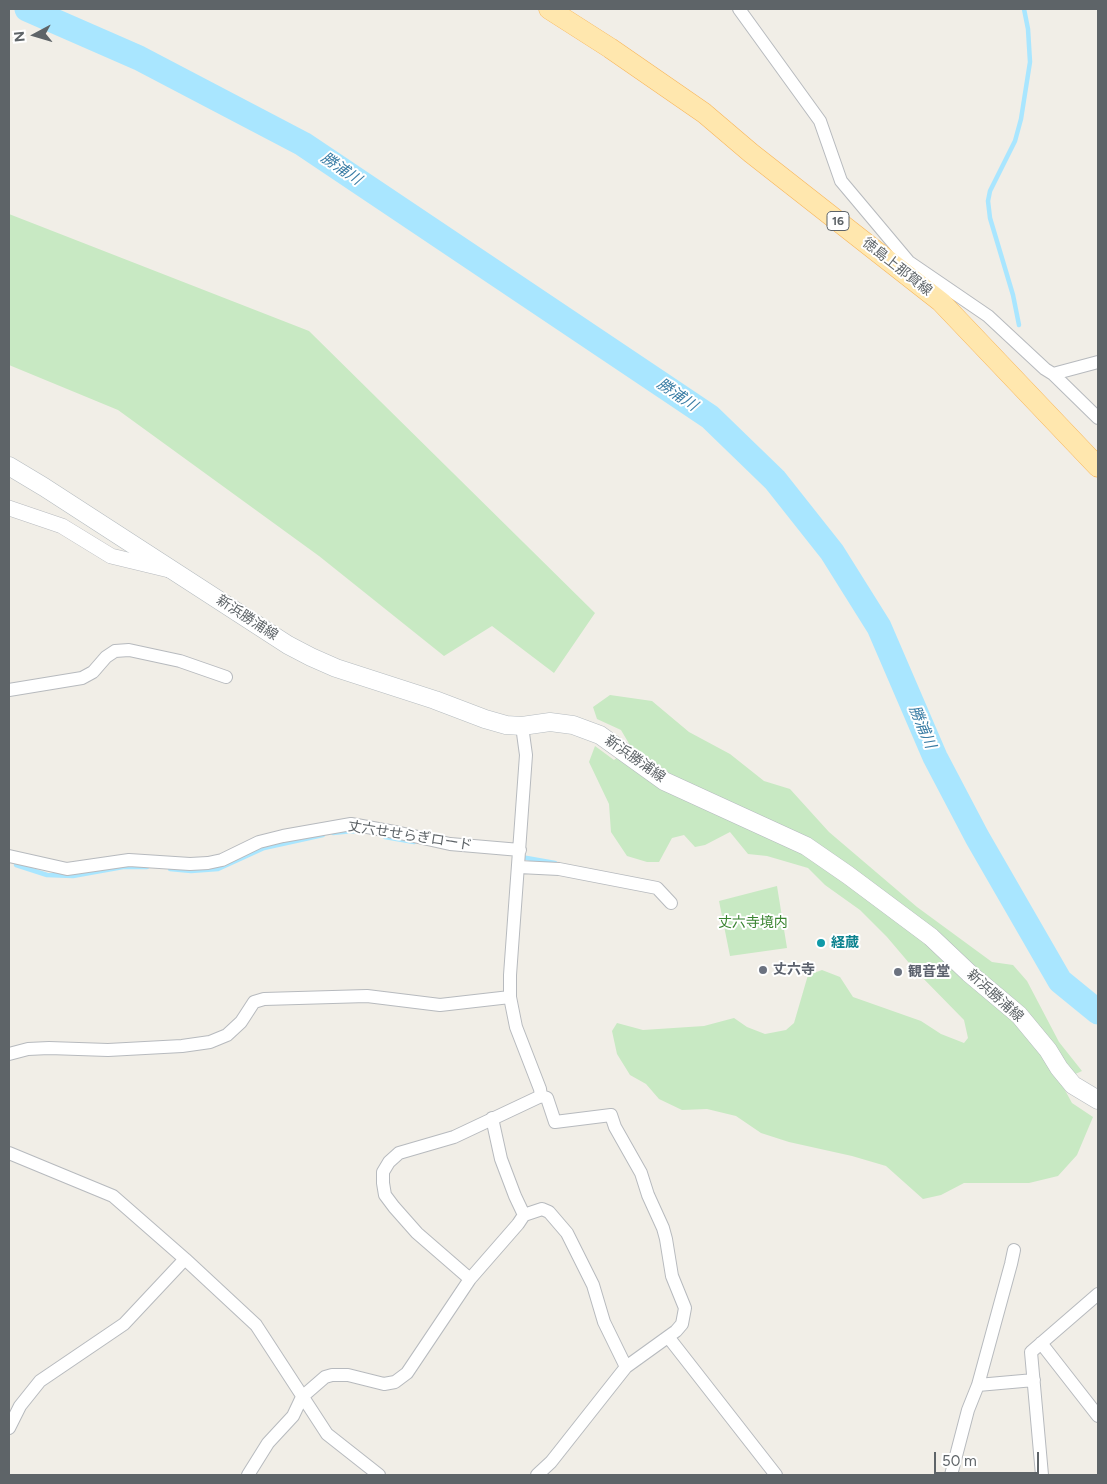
<!DOCTYPE html>
<html>
<head>
<meta charset="utf-8">
<style>
  body { margin:0 }
  #map { position:relative; width:1107px; height:1484px; overflow:hidden; background:#f1eee7; font-family:Figtree,sans-serif }
  canvas { display:block }
  .frame { position:absolute; inset:0; border:10px solid #5e6468; pointer-events:none }
  .north { position:absolute; left:10px; top:10px; width:50px; height:50px; -webkit-text-stroke:4px #fff; paint-order:stroke; rotate:264deg; font-size:14px; font-weight:700; line-height:20px; text-align:center; color:#5e6468 }
  .north::after { content:''; display:block; margin:auto; width:18px; height:22px; background:#5e6468; clip-path:polygon(50% 0,100% 100%,50% 72%,0 100%) }
  .scale { position:absolute; left:934px; top:1452px; width:105px; height:22px; box-sizing:border-box; border:2px solid #5e6468; border-top:0; padding-left:6px; font-size:15px; line-height:18px; white-space:nowrap; color:#5e6468; -webkit-text-stroke:4px #fff; paint-order:stroke }
</style>
</head>
<body>
<div id="map">
<canvas width="1107" height="1484"></canvas>
<div class="frame"></div>
<div class="north">N</div>
<div class="scale">50 m</div>
</div>
<script>
const g = document.querySelector('canvas').getContext('2d');
g.lineJoin = 'round';
function fill(path, color) { g.fillStyle = color; g.fill(path, 'evenodd'); }
const shape = rows => new Path2D(rows.map(r => 'M' + r).join(''));
function trace(path, color, width, dash) { g.strokeStyle = color; g.lineWidth = width; g.lineCap = dash ? 'butt' : 'round'; g.setLineDash(dash || []); g.stroke(path); }
function label(font, color, halo, rows, align = 'center') {
  g.font = font + ' Figtree,"Noto Sans JP",sans-serif'; g.lineWidth = 4; g.setLineDash([]); g.textBaseline = 'middle'; g.strokeStyle = halo; g.fillStyle = color; for (const [text, x, y, turn = 0] of rows) {
    g.save(); g.translate(x, y); g.rotate((+turn || 0) * Math.PI / 180); g.textAlign = isNaN(turn) ? turn : align; if (halo) g.strokeText(text, 0, 0); g.fillText(text, 0, 0); g.restore();
  }
}
fill(shape([
  [9,214,309,331,595,613,554,673,492,626,444,656,319,556,118,410,9,365],
  [610,695,652,701,689,732,730,754,764,781,790,789,829,832,917,907,992,962,1013,965,1027,981,1059,1042,1082,1071,1060,1081,1072,1103,1093,1117,1077,1155,1058,1176,1029,1183,964,1183,941,1195,923,1199,886,1166,852,1156,789,1142,761,1133,736,1116,707,1109,682,1110,659,1099,646,1084,630,1075,617,1054,612,1031,617,1023,643,1030,704,1026,734,1018,747,1027,765,1034,786,1030,794,1023,808,975,822,970,840,977,853,997,921,1021,941,1034,964,1043,968,1038,964,1020,915,970,887,937,860,910,825,885,808,868,767,856,748,854,730,832,705,845,695,847,684,835,672,838,659,862,647,862,627,856,611,832,609,804,589,762,595,746,614,760,631,747,621,730,597,719,593,707],
  [777,886,787,948,730,956,719,901]
]), '#c8e9c3');
trace(shape([
  [1019,325,1013,295,990,218,988,201,990,191,1015,141,1021,119,1030,62,1028,29,1024,9],
  [333,833,352,831,363,832],
  [385,837,414,842],
  [521,857,555,863],
  [16,865,47,875,73,876,123,867,147,867],
  [170,869,191,871,218,869,264,848,323,835]
]), '#a9e6ff', 4.5);
trace(shape([
  [27,9,139,58,303,144,710,417,775,480,832,552,879,627,935,757,977,837,1060,981,1098,1012]
]), '#a9e6ff', 25);
const minor = shape([
  [739,9,820,121,841,181,909,262,988,316,1045,369,1053,374,1098,362],
  [1053,374,1098,418],
  [9,690,82,678,93,672,106,657,115,651,129,650,180,661,226,677],
  [9,856,67,869,129,860,190,864,208,863,222,860,259,842,283,836,351,824,400,833,450,844,520,850],
  [519,867,559,869,657,888,671,903],
  [9,1054,28,1049,49,1048,108,1050,182,1046,210,1042,227,1035,241,1022,254,1002,264,999,367,996,440,1005,510,997],
  [9,1153,113,1196,185,1259,256,1325,327,1434,379,1475],
  [524,1215,542,1209,549,1212,567,1233,593,1285,604,1322,626,1367],
  [470,1279,417,1233,394,1207,385,1195,383,1183,383,1172,389,1162,399,1153,454,1137,541,1096,540,1089,516,1027,510,997,510,975,526,755,522,726],
  [669,1338,776,1475],
  [1041,1343,1098,1416],
  [978,1385,1034,1380],
  [9,1428,20,1406,40,1381,124,1324,185,1259],
  [248,1475,268,1443,293,1416,302,1397,325,1377,332,1375,348,1375,384,1384,395,1382,407,1373,470,1279,518,1224,524,1215,515,1196,501,1159,492,1118],
  [537,1475,551,1462,626,1367,676,1331,682,1324,685,1308,672,1276,666,1239,663,1228,648,1195,641,1173,615,1127,611,1115,555,1122,547,1098,541,1096],
  [951,1475,968,1410,978,1385,1011,1264,1014,1250],
  [1042,1475,1031,1352,1098,1294]
]);
const tertiary = shape([
  [9,508,62,526,111,556,169,570]
]);
const secondary = shape([
  [9,466,44,487,288,645,311,657,336,668,435,700,485,719,506,725,522,726,550,722,573,725,600,735,664,781,806,846,848,875,931,937,969,973,1019,1015,1048,1050,1059,1068,1073,1085,1098,1100]
]);
const primary = shape([
  [549,9,610,48,704,113,751,153,941,302,1098,467]
]);
trace(minor, '#b7babe', 14);
trace(tertiary, '#b7babe', 16);
trace(secondary, '#b5bbbf', 19);
trace(primary, '#f8b559', 21);
trace(minor, '#fff', 12);
trace(tertiary, '#fff', 15);
trace(secondary, '#fff', 18);
trace(primary, '#ffe7ae', 20);
for (const [x, y, r, color] of [
  [821,943,5,"#0f9aa8"],
  [763,970,5,"#6b7280"],
  [898,972,5,"#6b7280"]
]) { const dot = new Path2D(); dot.arc(x, y, r, 0, 2 * Math.PI); g.fillStyle = color; g.fill(dot); trace(dot, '#fff', 2); }
for (const [x, y, w] of [
  [838,221,22]
]) { const box = new Path2D(); box.roundRect(x - w / 2, y - 9.5, w, 19, 4); g.fillStyle = '#fff'; g.fill(box); trace(box, '#5e6468', 1); }
label('bold 12px', '#5e6468', null, [
  ["16",838,221]
]);
label('14px', '#5e6468', '#fff', [
  ["徳島上那賀線",897,267,38],
  ["新浜勝浦線",247,618,33],
  ["新浜勝浦線",635,759,35],
  ["丈六せせらぎロード",410,836,9],
  ["新浜勝浦線",995,996,42]
]);
label('14px', '#398430', '#fff', [
  ["丈六寺境内",753,923]
]);
label('bold 14px', '#0d838f', '#fff', [
  ["経蔵",831,943]
], 'left');
label('bold 14px', '#5b616d', '#fff', [
  ["丈六寺",773,970],
  ["観音堂",908,972]
], 'left');
label('italic 15px', '#3a7da5', '#fff', [
  ["勝浦川",341,169,34],
  ["勝浦川",677,395,34],
  ["勝浦川",922,727,67]
]);
</script>
</body>
</html>
